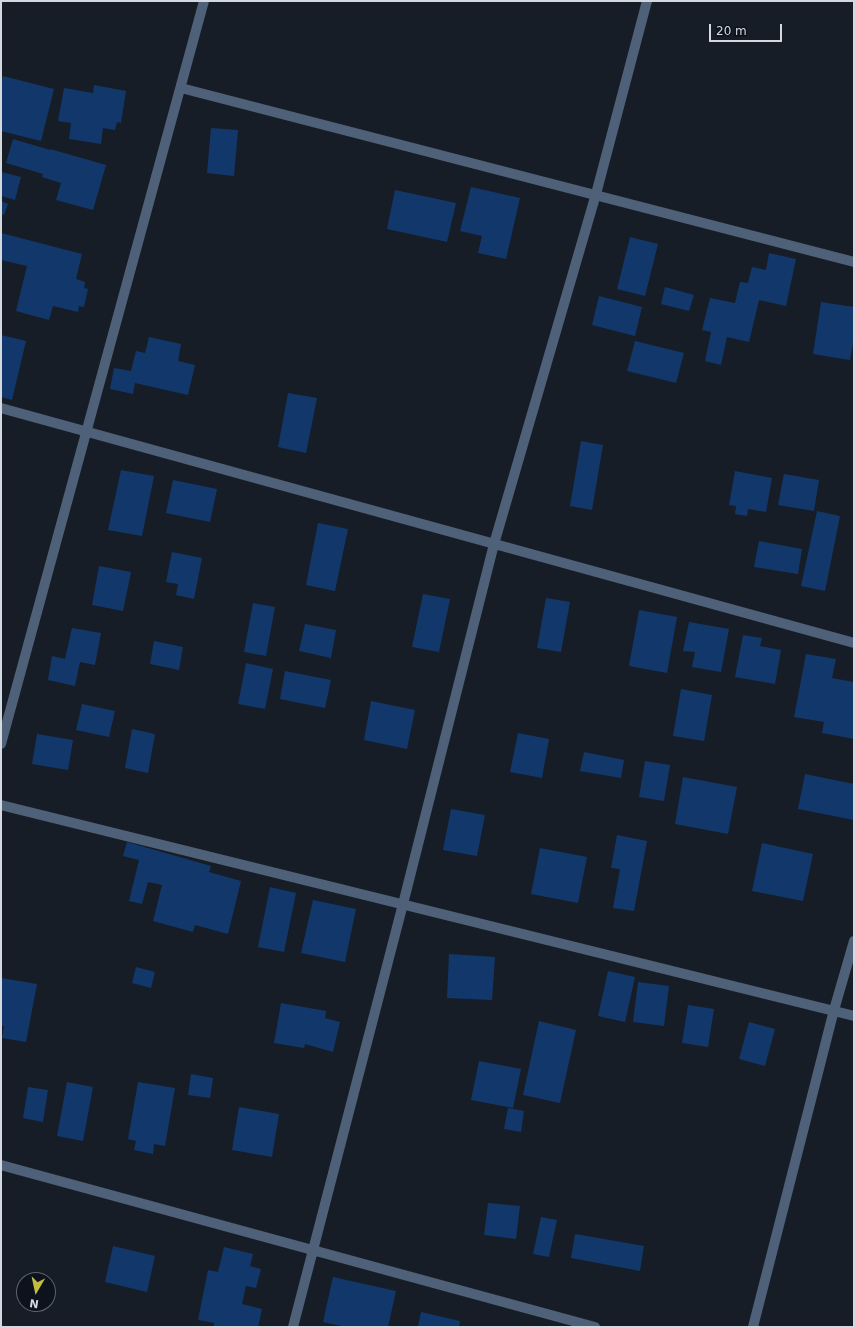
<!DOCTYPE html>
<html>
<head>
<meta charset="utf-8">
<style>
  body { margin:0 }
  #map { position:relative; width:855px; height:1328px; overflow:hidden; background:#161d26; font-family:"DejaVu Sans",sans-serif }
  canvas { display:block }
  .frame { position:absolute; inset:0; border:2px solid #d4d9e0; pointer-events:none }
  .north { position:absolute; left:16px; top:1272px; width:40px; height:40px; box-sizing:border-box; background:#0d131d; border:1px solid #5d626b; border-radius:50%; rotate:189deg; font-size:11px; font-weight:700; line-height:16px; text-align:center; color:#d4d9e0 }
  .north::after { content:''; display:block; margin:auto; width:14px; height:18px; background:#c2bd3f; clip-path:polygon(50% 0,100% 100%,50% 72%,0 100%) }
  .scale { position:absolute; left:709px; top:24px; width:73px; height:18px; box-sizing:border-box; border:2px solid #d4d9e0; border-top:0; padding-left:5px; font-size:12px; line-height:14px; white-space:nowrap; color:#d4d9e0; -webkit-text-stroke:3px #0d131d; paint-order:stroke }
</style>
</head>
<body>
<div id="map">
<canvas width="855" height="1328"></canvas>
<div class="frame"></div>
<div class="north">N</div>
<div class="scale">20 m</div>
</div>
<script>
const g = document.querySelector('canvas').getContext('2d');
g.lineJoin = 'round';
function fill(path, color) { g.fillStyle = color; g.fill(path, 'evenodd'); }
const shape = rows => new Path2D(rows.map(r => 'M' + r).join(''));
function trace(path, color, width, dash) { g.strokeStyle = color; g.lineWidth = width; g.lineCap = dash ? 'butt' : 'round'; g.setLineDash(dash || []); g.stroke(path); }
fill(shape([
  [3,76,54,89,41,141,1,131,1,83],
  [94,85,126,91,121,123,117,122,115,130,103,128,101,144,69,139,71,123,58,121,64,88,93,93],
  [211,128,238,130,234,176,207,173],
  [13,139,50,150,50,149,106,165,93,210,56,200,61,183,42,177,43,174,6,163],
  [1,172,21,177,15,200,1,196],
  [471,187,520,198,506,259,478,253,482,236,460,231],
  [395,190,456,203,447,242,387,229],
  [1,201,8,204,4,215,1,214],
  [1,233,82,254,76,279,85,282,84,288,88,289,84,307,79,306,78,312,53,306,49,320,16,311,27,266,1,260],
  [630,237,658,244,645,296,617,289],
  [769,253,796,259,786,306,759,300,749,342,727,337,721,365,705,361,711,332,702,330,710,298,735,303,740,282,748,283,752,267,766,270],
  [665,287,694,295,689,311,661,304],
  [599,296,642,307,635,336,592,325],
  [821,302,854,307,854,338,850,360,813,354],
  [1,335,26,341,12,400,1,397],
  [149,337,181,344,178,361,195,365,188,395,135,383,133,394,110,389,114,368,131,371,136,351,145,353],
  [635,341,684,353,676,383,627,371],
  [288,393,317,398,306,453,278,447],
  [581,441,603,445,592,510,570,506],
  [121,470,154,476,142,536,108,530],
  [735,471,772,478,766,512,748,509,747,516,735,514,736,506,729,505],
  [784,474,819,480,814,511,778,505],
  [173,480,217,489,210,522,166,513],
  [817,511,840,516,825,591,801,586],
  [318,523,348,529,335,591,306,585],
  [759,541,802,549,798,574,754,567],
  [172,552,202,558,194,599,176,595,178,584,166,582],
  [99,566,131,572,123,611,92,605],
  [423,594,450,599,439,652,412,647],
  [546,598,570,602,561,652,537,648],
  [253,603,275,607,266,656,244,652],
  [639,610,677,617,667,673,629,666],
  [689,622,729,629,721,672,692,667,695,652,683,651],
  [305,624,336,630,331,658,299,651],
  [72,628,101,633,95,665,80,662,75,686,48,680,52,656,65,659],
  [743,635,762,638,760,646,781,650,775,684,735,677],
  [154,641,183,647,179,670,150,664],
  [806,654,836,659,832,678,854,682,854,739,822,733,824,722,794,717],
  [246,663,273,669,265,709,238,704],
  [285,671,331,680,325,708,280,699],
  [681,689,712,695,704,741,673,736],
  [371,701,415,710,407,749,364,740],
  [82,704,115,711,109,737,76,730],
  [132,729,155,734,148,773,125,768],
  [518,733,549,739,542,778,510,772],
  [37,734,73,740,68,770,32,764],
  [584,752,624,760,621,778,580,771],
  [645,761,670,765,664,801,639,797],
  [805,774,854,784,854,820,798,809],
  [683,777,737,787,728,834,675,824],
  [451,809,485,815,477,856,443,850],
  [617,835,647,841,634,911,613,908,620,869,611,868],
  [127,842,211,866,209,872,241,881,228,934,195,925,193,932,153,921,162,885,148,882,142,904,129,901,139,860,123,856],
  [762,843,813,854,803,901,752,891],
  [540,848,587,857,578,903,531,894],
  [270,887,296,893,284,952,258,947],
  [313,900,356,909,345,962,301,953],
  [449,954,495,957,492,1000,447,998],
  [136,967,155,972,151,988,132,983],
  [608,971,635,977,625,1022,598,1016],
  [1,978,37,984,26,1042,2,1038,4,1026,1,1026],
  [638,982,669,986,664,1026,633,1022],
  [281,1003,326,1011,325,1018,340,1022,333,1052,305,1044,304,1048,274,1043],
  [688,1005,714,1009,708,1047,682,1043],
  [539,1021,576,1030,560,1103,523,1095],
  [749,1022,775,1029,765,1066,739,1059],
  [479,1061,521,1069,513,1108,471,1100],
  [191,1074,213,1078,210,1098,188,1095],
  [67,1082,93,1087,83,1141,57,1136],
  [138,1082,175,1088,165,1146,154,1144,153,1154,134,1150,136,1141,128,1139],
  [28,1087,48,1090,43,1122,23,1118],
  [239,1107,279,1114,272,1157,232,1150],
  [508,1108,524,1111,521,1132,504,1129],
  [488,1203,520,1206,516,1239,484,1235],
  [541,1217,557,1220,549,1257,533,1254],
  [575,1234,644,1246,640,1271,571,1258],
  [113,1246,155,1256,147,1292,105,1282],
  [224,1247,253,1254,250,1266,261,1269,256,1288,246,1286,242,1304,262,1309,258,1327,214,1327,214,1323,198,1320,208,1270,218,1272],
  [333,1277,396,1291,388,1327,346,1327,323,1322],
  [421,1312,460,1321,459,1327,418,1327]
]), '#12386b');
trace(shape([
  [181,88,854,262],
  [1,408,854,643],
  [1,744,204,1],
  [1,805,854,1016],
  [1,1165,595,1327],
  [293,1327,403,904,494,544,596,194,647,1],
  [753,1327,834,1010,854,941]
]), '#4f6079', 10);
</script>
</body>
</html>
